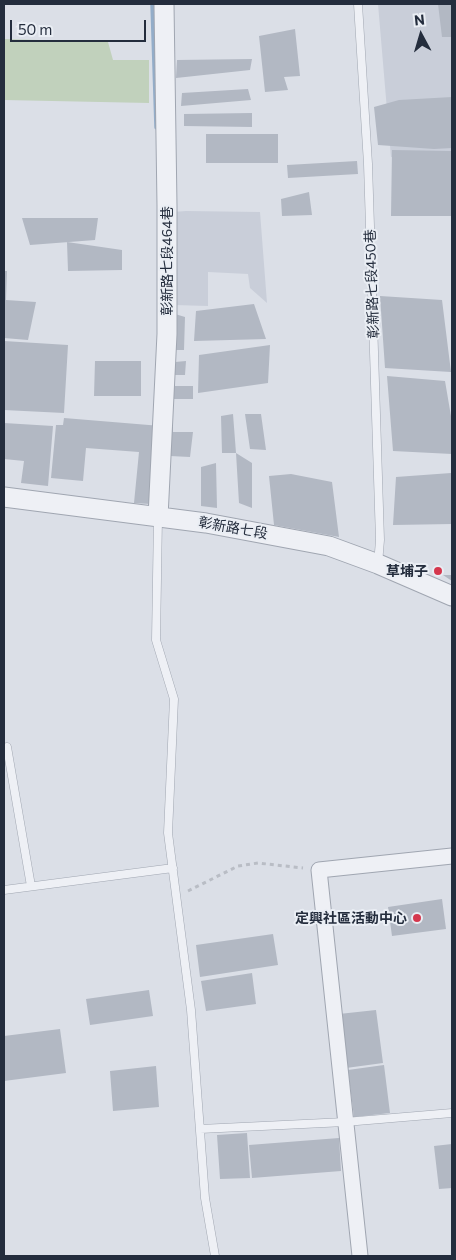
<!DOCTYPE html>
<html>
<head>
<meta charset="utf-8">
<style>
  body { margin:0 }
  #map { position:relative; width:456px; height:1260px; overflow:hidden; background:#dbdfe7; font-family:Commissioner,sans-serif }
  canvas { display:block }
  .frame { position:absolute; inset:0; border:5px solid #242d3d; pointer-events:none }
  .north { position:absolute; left:396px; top:10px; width:50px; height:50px; -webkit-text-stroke:4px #eaeef4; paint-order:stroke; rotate:354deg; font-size:14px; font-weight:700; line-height:20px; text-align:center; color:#242d3d }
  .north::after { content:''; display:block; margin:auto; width:18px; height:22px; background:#242d3d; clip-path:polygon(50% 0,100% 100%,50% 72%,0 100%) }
  .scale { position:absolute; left:10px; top:20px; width:136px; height:22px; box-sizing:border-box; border:2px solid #242d3d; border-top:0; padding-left:6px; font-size:15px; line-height:18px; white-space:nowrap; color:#242d3d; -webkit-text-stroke:4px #eaeef4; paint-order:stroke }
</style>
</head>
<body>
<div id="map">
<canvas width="456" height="1260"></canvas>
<div class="frame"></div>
<div class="north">N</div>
<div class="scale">50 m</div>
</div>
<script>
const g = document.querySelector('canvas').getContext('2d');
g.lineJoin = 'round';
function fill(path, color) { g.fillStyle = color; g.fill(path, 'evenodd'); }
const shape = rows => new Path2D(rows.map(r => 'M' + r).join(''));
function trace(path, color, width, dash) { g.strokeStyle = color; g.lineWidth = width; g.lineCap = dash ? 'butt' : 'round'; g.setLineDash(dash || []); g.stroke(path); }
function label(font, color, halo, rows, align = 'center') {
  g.font = font + ' Commissioner,"Noto Sans TC",sans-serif'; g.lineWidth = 4; g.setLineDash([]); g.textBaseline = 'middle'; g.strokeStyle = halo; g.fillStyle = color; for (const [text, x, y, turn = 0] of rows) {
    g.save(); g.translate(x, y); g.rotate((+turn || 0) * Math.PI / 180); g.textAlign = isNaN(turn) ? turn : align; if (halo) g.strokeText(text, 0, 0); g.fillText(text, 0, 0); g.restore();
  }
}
fill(shape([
  [378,4,452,4,452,156,391,157],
  [186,211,260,212,267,303,250,288,248,274,208,272,208,306,174,305,173,212]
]), '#c9ced9');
fill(shape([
  [4,39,108,42,113,60,149,60,149,103,4,100]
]), '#c1d1bc');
trace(shape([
  [153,4,157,127]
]), '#93adc9', 5.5);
fill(shape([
  [438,4,452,4,452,37,442,37],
  [295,29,300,76,284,77,288,90,265,92,259,36],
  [252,59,250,70,176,78,177,60],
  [248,89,251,100,181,106,182,93],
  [452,97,452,148,434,149,378,145,374,107,399,100],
  [252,113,252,127,184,126,184,114],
  [206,134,278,134,278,163,206,163],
  [392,150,452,151,452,216,391,216],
  [357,161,358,174,288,178,287,165],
  [309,192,312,215,282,216,281,199],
  [22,218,98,218,95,240,30,245],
  [67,242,122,250,122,270,68,271],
  [4,271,7,271,6,300,36,302,28,340,4,338],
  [380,296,442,300,451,372,385,368],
  [254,304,266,339,194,341,196,311],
  [175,314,185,317,184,350,173,350],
  [4,341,68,345,64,413,4,410],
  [270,345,268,383,198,393,199,355],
  [95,361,141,361,141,396,94,396],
  [186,361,185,375,173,375,175,362],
  [387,376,445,381,452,422,452,454,393,451],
  [172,386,193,386,193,399,174,399],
  [233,414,236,453,222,453,221,416],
  [245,414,261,414,266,450,250,449],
  [64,418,173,427,173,432,193,432,190,457,170,456,166,505,134,503,139,452,86,448,83,481,51,478,56,425,63,425],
  [4,423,53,426,48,486,21,483,24,461,4,459],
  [236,453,252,463,252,508,239,503],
  [216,463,217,508,201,506,201,467],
  [451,473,452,524,393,525,396,477],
  [291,474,332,482,339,537,274,525,269,476],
  [443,575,452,575,452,581],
  [442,899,446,929,392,936,388,907],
  [273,934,278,965,200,977,196,945],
  [252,973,256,1004,206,1011,201,981],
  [149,990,153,1016,90,1025,86,999],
  [376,1010,383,1063,346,1068,339,1014],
  [60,1029,66,1073,4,1081,4,1036],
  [384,1065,390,1113,354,1117,348,1070],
  [156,1066,159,1107,113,1111,110,1071],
  [247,1133,250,1178,220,1179,217,1135],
  [339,1138,341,1171,252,1178,249,1145],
  [452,1144,452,1188,439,1189,434,1146]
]), '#b2b8c3');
const service = shape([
  [358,4,368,164,380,540,378,564],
  [158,517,156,640,174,699,168,833,191,1010,205,1198,215,1256],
  [7,747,31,886],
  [4,890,173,868],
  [200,1129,345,1122,452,1113]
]);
const minor = shape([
  [360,1256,319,870,452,856]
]);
const tertiary = shape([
  [4,497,206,523,329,546,378,564,452,596],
  [158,517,167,334,167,206,164,4]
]);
trace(service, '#a0a6b1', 9);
trace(minor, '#a0a6b1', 17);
trace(tertiary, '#a0a6b1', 21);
trace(shape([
  [188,891,238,866,258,863,303,868]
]), '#b9bdc5', 3, [4, 4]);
trace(service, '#eef0f5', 8);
trace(minor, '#eef0f5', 15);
trace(tertiary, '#eef0f5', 19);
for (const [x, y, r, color] of [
  [438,571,5,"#d5374d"],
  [417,918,5,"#d5374d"]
]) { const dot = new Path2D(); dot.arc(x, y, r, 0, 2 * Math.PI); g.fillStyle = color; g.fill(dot); trace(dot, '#eaeef4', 2); }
label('14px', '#242d3d', '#eaeef4', [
  ["彰新路七段464巷",167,261,-90],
  ["彰新路七段450巷",372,284,-92],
  ["彰新路七段",233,528,10]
]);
label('bold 14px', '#242d3d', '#eaeef4', [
  ["草埔子",428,571],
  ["定興社區活動中心",407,918]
], 'right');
</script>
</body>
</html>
